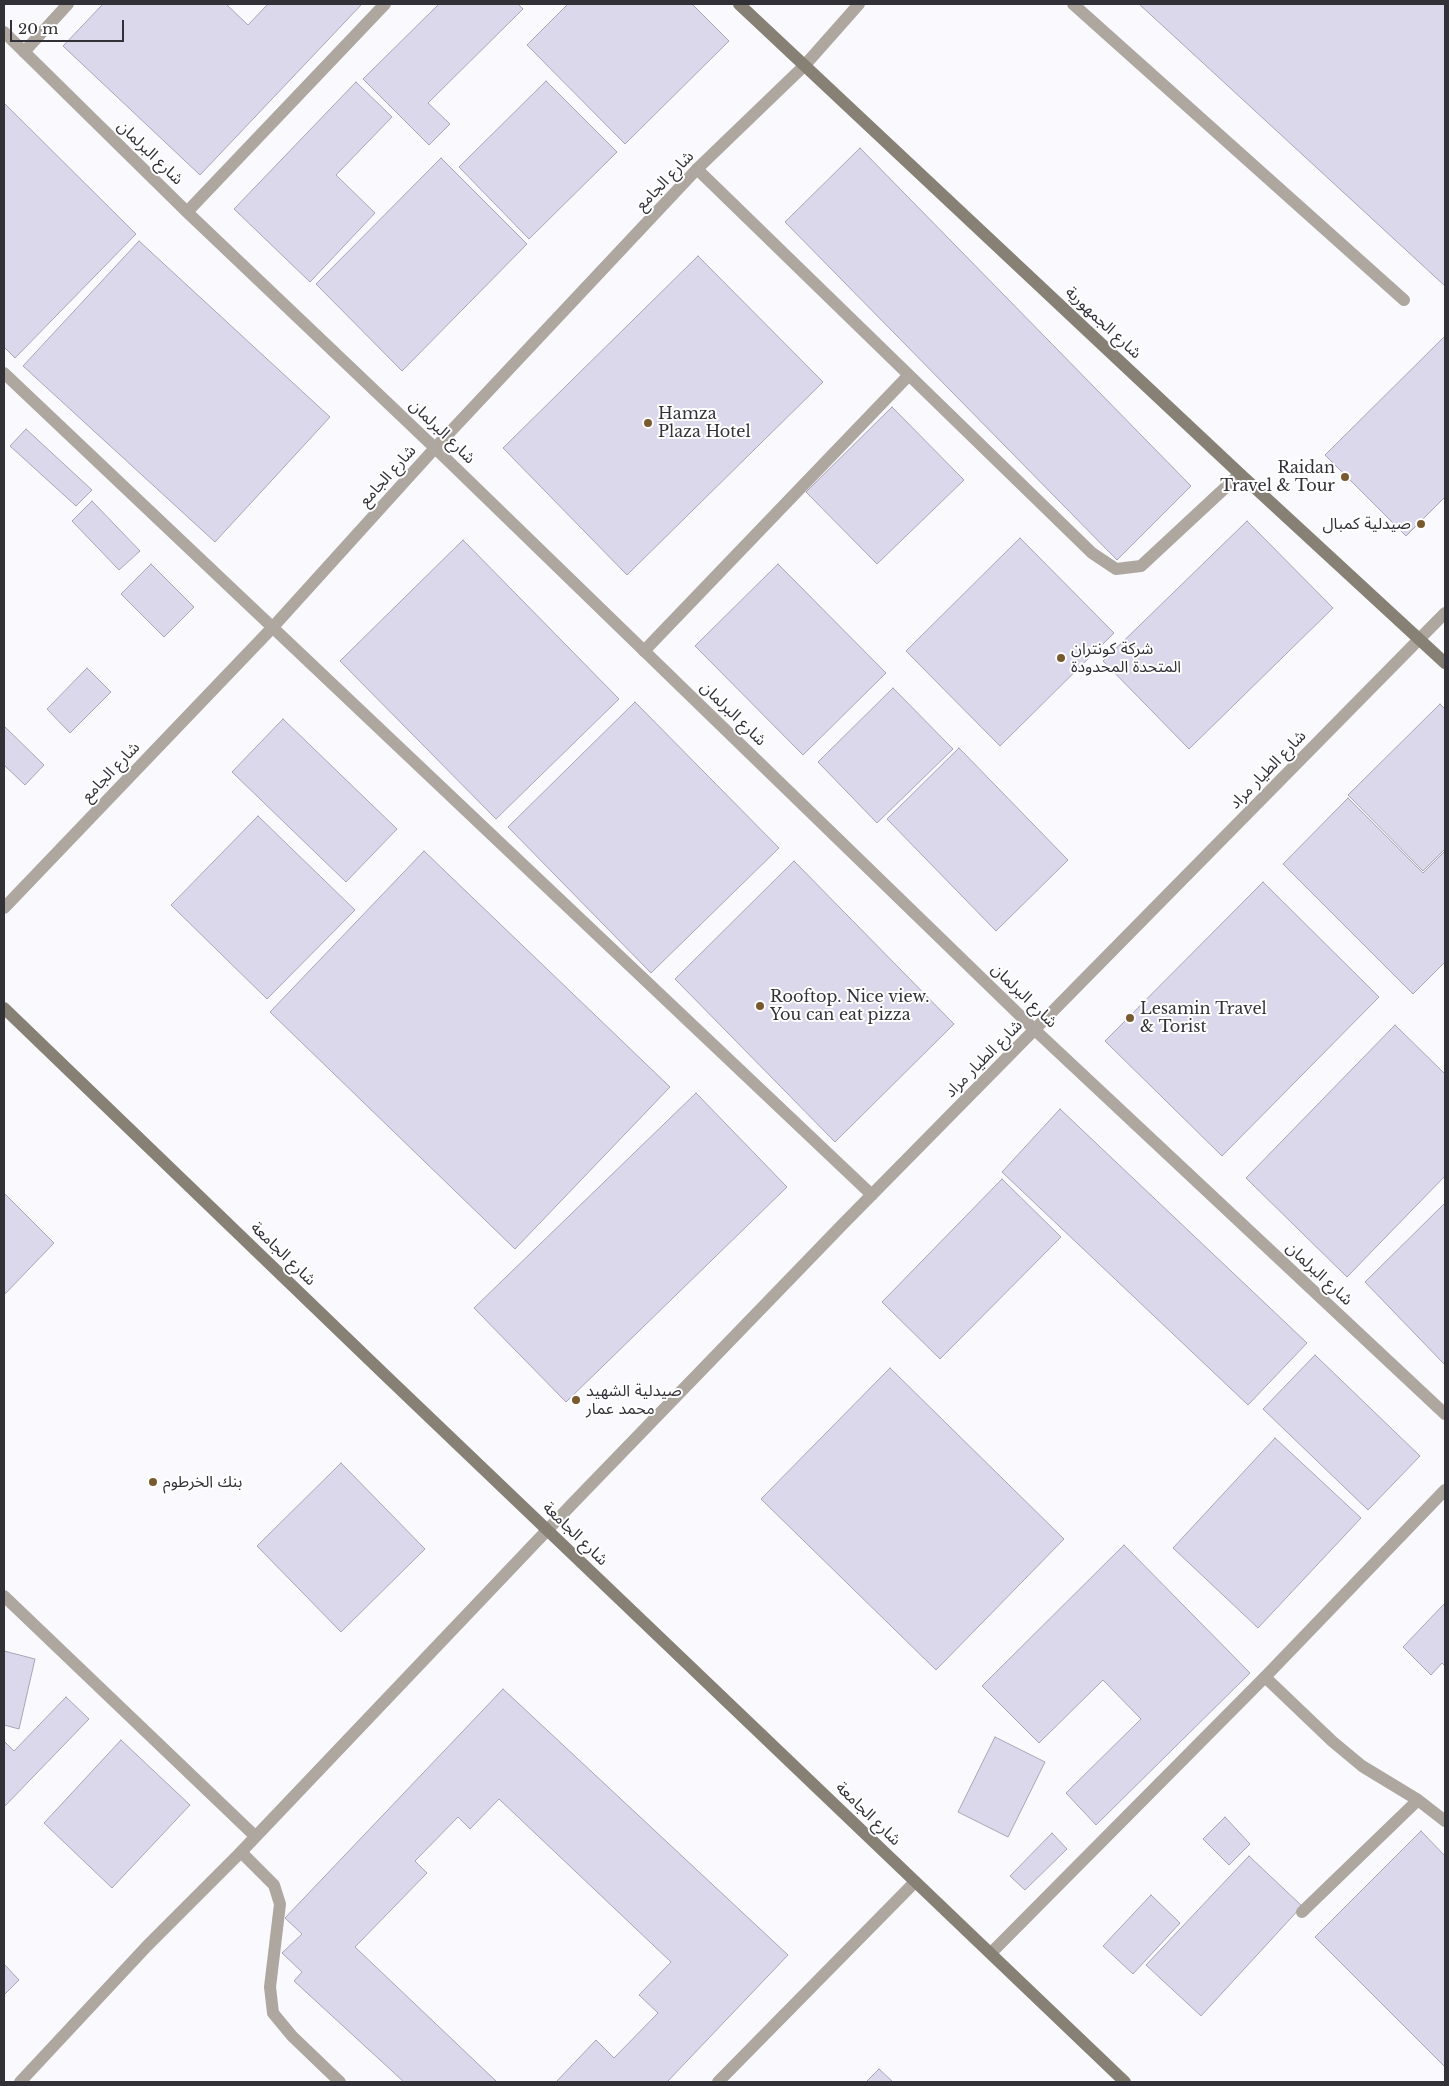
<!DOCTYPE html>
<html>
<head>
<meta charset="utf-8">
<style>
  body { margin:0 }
  #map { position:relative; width:1449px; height:2086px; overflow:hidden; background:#faf9fd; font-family:"Libre Baskerville",serif }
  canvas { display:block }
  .frame { position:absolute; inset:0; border:5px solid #333138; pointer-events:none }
  .scale { position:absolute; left:10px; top:20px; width:114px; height:22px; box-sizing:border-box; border:2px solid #333138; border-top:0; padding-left:6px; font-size:15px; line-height:18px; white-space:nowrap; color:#333138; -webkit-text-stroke:4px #fff; paint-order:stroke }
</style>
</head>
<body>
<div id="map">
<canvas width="1449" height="2086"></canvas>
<div class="frame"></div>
<div class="scale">20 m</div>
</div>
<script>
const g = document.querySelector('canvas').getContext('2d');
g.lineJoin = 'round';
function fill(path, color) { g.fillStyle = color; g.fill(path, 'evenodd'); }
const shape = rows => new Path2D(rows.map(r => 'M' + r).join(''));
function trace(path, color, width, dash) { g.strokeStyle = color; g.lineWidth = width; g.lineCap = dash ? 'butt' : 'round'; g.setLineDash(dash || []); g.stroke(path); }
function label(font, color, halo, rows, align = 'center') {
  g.font = font + ' "Libre Baskerville","Noto Sans Arabic",serif'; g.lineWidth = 4; g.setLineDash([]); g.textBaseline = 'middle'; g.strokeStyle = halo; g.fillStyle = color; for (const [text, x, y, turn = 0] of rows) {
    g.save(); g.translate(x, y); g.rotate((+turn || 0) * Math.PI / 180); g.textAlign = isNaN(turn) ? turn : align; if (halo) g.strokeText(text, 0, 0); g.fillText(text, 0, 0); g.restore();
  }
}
const building = shape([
  [103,4,226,4,248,25,268,4,362,4,200,175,63,46,103,4],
  [439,4,518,4,523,9,428,103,450,124,429,145,363,79,439,4],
  [568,4,692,4,729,41,625,144,527,45,568,4],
  [1139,4,1445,4,1445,286,1139,4],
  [546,81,617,152,529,239,459,167,546,81],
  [356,82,392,117,336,175,375,213,310,282,234,209,356,82],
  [4,103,136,234,15,358,4,347,4,103],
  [860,148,1191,486,1117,560,785,222,860,148],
  [441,158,527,244,402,371,316,284,441,158],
  [139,241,330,417,215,542,23,366,139,241],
  [698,256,823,382,627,575,503,448,698,256],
  [1445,336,1445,497,1406,536,1325,455,1445,336],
  [892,407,964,480,877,564,806,492,892,407],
  [26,429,92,490,76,506,10,446,26,429],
  [92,501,140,551,119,570,72,521,92,501],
  [1247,521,1333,608,1189,749,1103,661,1247,521],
  [1020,538,1114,633,1000,746,906,651,1020,538],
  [463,540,619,699,496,819,340,661,463,540],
  [151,564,194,607,164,637,121,594,151,564],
  [778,564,886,673,803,755,695,646,778,564],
  [87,668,111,692,70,733,47,709,87,668],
  [893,688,953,749,877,823,818,762,893,688],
  [635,702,779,848,651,973,508,827,635,702],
  [1440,704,1445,709,1445,849,1423,871,1348,795,1440,704],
  [283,719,397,829,346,882,232,772,283,719],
  [4,726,44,765,25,785,4,765,4,726],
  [959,748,1068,860,996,931,887,819,959,748],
  [1348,798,1423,873,1445,851,1445,962,1413,994,1283,864,1348,798],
  [258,816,355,910,267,999,171,905,258,816],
  [424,851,670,1087,515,1249,270,1012,424,851],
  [794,861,954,1024,835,1142,675,979,794,861],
  [1263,882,1379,997,1222,1156,1105,1041,1263,882],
  [1395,1025,1445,1074,1445,1176,1347,1277,1246,1178,1395,1025],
  [696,1093,787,1187,566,1402,474,1308,696,1093],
  [1060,1109,1307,1343,1248,1405,1002,1172,1060,1109],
  [1002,1179,1061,1237,940,1359,882,1302,1002,1179],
  [4,1193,54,1243,4,1295,4,1193],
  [1445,1203,1445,1365,1365,1282,1445,1203],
  [1315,1355,1420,1456,1368,1510,1263,1409,1315,1355],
  [890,1368,1064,1539,936,1670,761,1499,890,1368],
  [1275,1438,1361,1518,1258,1628,1173,1548,1275,1438],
  [341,1463,425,1549,341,1632,257,1546,341,1463],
  [1124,1545,1250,1673,1096,1825,1066,1793,1141,1719,1103,1680,1039,1743,982,1686,1124,1545],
  [1445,1603,1445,1666,1442,1663,1431,1675,1403,1647,1445,1603],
  [4,1651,35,1659,19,1729,4,1725,4,1651],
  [503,1689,788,1955,667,2082,556,2082,596,2040,614,2058,658,2013,639,1995,671,1962,499,1799,470,1829,458,1817,415,1861,427,1873,355,1947,497,2082,404,2082,294,1981,302,1972,282,1953,302,1934,285,1918,503,1689],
  [66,1697,89,1719,4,1807,4,1741,14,1751,66,1697],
  [995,1737,1045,1762,1008,1837,958,1812,995,1737],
  [121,1740,190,1805,112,1888,44,1823,121,1740],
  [1225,1817,1250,1844,1229,1865,1203,1839,1225,1817],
  [1421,1831,1445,1856,1445,2067,1315,1937,1421,1831],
  [1052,1833,1067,1849,1025,1890,1010,1876,1052,1833],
  [1249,1856,1302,1906,1201,2016,1146,1965,1249,1856],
  [1151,1895,1180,1923,1133,1974,1103,1946,1151,1895],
  [4,1964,19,1980,4,1995,4,1964],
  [879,2069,893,2082,866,2082,879,2069]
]);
fill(building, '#dcd8eb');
trace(building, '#a9a4b7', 1);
trace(shape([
  [1073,4,1404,300],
  [697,169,1092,553,1116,569,1141,566,1240,474],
  [644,651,909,375],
  [1265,1677,1332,1741,1362,1766,1418,1800,1445,1821],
  [241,1852,274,1885,280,1904,270,1987,273,2013,292,2036,340,2082],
  [1302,1912,1418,1800],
  [718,2082,915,1882]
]), '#ada7a0', 12);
trace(shape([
  [4,32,187,212,435,448,1036,1031,1445,1414],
  [24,52,68,4],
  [187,212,385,4],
  [4,373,872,1195],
  [4,908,273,627,435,448,697,169,805,65,859,4],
  [4,1596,255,1836],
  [991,1953,1265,1677,1445,1490],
  [20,2082,147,1946,241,1852,574,1502,844,1223,1445,613]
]), '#ada7a0', 12);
trace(shape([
  [739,4,1240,474,1445,663],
  [4,1008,384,1374,1125,2082]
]), '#878075', 12);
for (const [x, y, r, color] of [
  [648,423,5,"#795a2f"],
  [1345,477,5,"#795a2f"],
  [1421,524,5,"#795a2f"],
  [1061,658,5,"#795a2f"],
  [760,1006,5,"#795a2f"],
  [1130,1018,5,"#795a2f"],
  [576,1400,5,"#795a2f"],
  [153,1482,5,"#795a2f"]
]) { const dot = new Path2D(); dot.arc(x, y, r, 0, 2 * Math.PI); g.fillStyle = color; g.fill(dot); trace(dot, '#fff', 2); }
label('16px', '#333138', '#fff', [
  ["شارع البرلمان",150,153,44],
  ["شارع الجامع",665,181,-46],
  ["شارع الجمهورية",1103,323,43],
  ["شارع البرلمان",442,432,44],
  ["شارع الجامع",388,476,-48],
  ["شارع البرلمان",733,714,44],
  ["شارع الطيار مراد",1268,770,-46],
  ["شارع الجامع",111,772,-46],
  ["شارع البرلمان",1024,996,44],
  ["شارع الطيار مراد",984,1059,-45],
  ["شارع الجامعة",283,1254,44],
  ["شارع البرلمان",1319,1274,43],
  ["شارع الجامعة",575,1534,44],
  ["شارع الجامعة",868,1814,44]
]);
label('16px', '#333138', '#fff', [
  ["Hamza",658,414],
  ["Plaza Hotel",658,432],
  ["Raidan",1335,468,"right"],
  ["Travel & Tour",1335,486,"right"],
  ["صيدلية كمبال",1411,524,"right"],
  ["شركة كونتران",1071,649],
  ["المتحدة المحدودة",1071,667],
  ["Rooftop. Nice view.",770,997],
  ["You can eat pizza",770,1015],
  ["Lesamin Travel",1140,1009],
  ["& Torist",1140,1027],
  ["صيدلية الشهيد",586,1391],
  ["محمد عمار",586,1409],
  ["بنك الخرطوم",163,1482]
], 'left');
</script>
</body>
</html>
